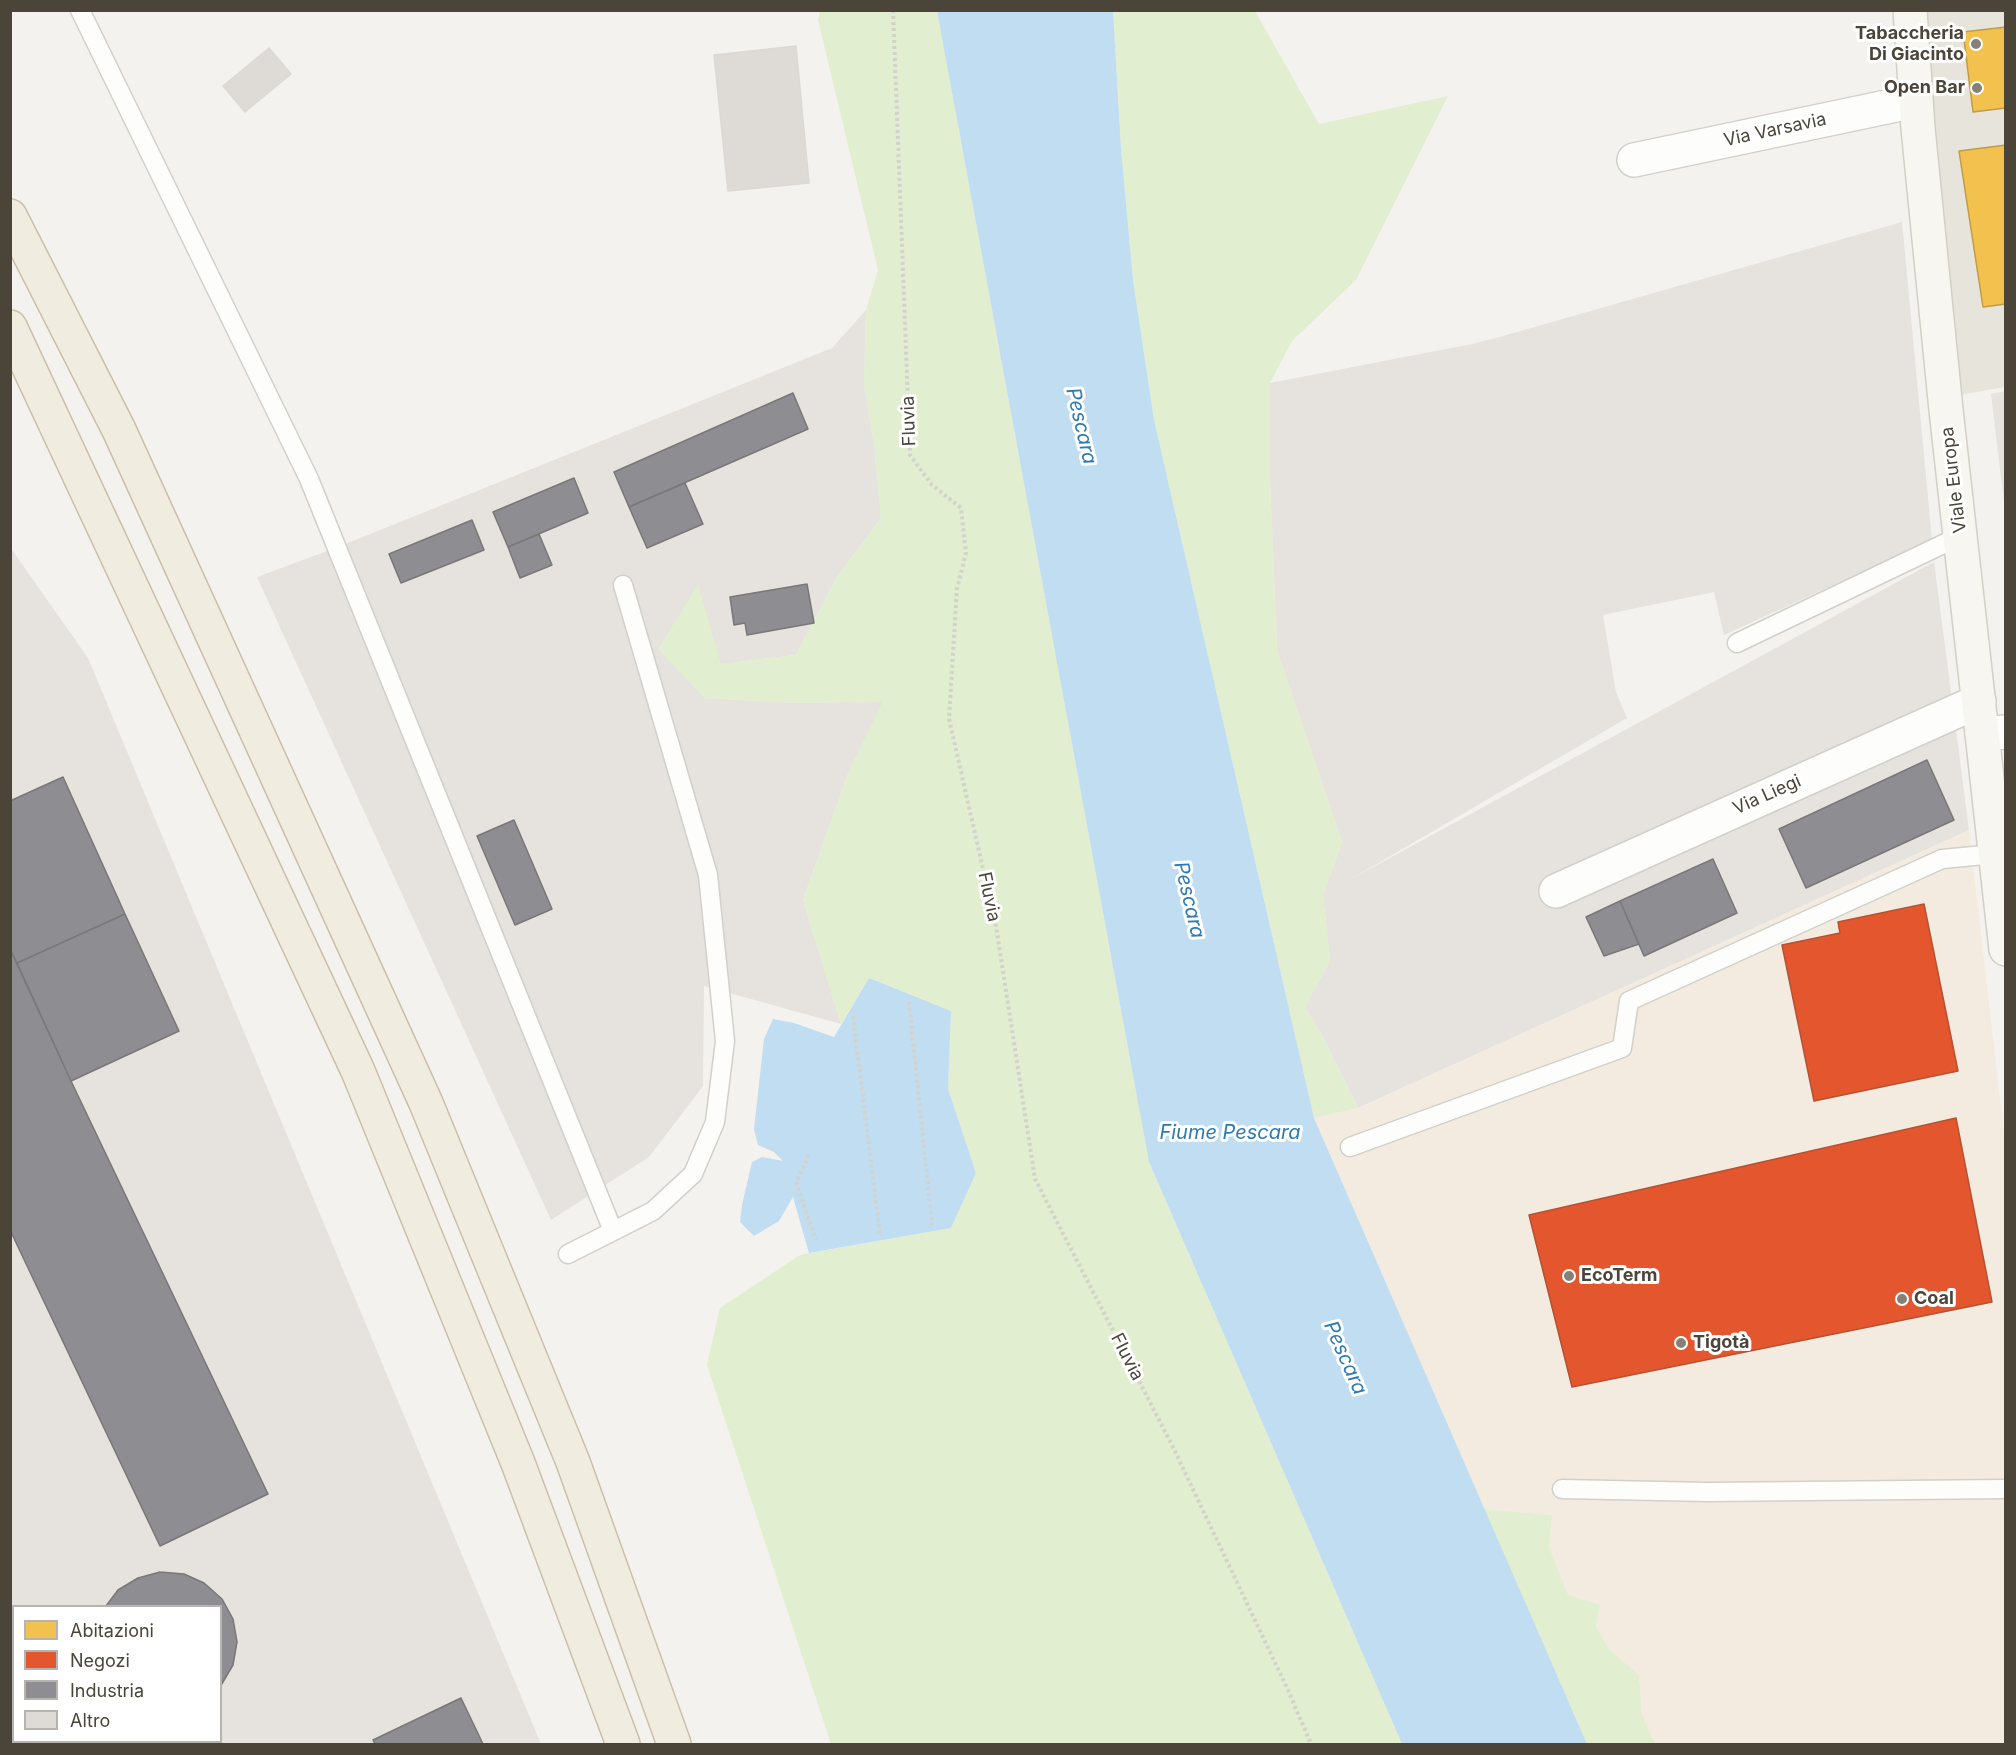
<!DOCTYPE html>
<html>
<head>
<meta charset="utf-8">
<style>
  body { margin:0 }
  #map { position:relative; width:2016px; height:1755px; overflow:hidden; background:#f4f2ee; font-family:Inter,sans-serif }
  canvas { display:block }
  .frame { position:absolute; inset:0; border:12px solid #4b4439; pointer-events:none }
  .legend { position:absolute; left:12px; top:1605px; width:210px; height:138px; box-sizing:border-box; background:#fff; border:2px solid #b7b4b0; margin:0; padding:8px 10px; list-style:none; font-size:18px; color:#4b4439 }
  .legend li { display:flex; align-items:center; gap:12px; height:30px }
  .legend b { width:30px; border:2px solid #b7b4b0 }
</style>
</head>
<body>
<div id="map">
<canvas width="2016" height="1755"></canvas>
<div class="frame"></div>
<ul class="legend">
<li><b style="height:16px;background:#f2c14e"></b>Abitazioni</li>
<li><b style="height:16px;background:#e4572e"></b>Negozi</li>
<li><b style="height:16px;background:#8d8d92"></b>Industria</li>
<li><b style="height:16px;background:#dedbd6"></b>Altro</li>
</ul>
</div>
<script>
const g = document.querySelector('canvas').getContext('2d');
g.lineJoin = 'round';
function fill(path, color) { g.fillStyle = color; g.fill(path, 'evenodd'); }
const shape = rows => new Path2D(rows.map(r => 'M' + r).join(''));
function trace(path, color, width, dash) { g.strokeStyle = color; g.lineWidth = width; g.lineCap = dash ? 'butt' : 'round'; g.setLineDash(dash || []); g.stroke(path); }
function label(font, color, halo, rows, align = 'center') {
  g.font = font + ' Inter,sans-serif'; g.lineWidth = 6; g.setLineDash([]); g.textBaseline = 'middle'; g.strokeStyle = halo; g.fillStyle = color; for (const [text, x, y, turn = 0] of rows) {
    g.save(); g.translate(x, y); g.rotate((+turn || 0) * Math.PI / 180); g.textAlign = isNaN(turn) ? turn : align; if (halo) g.strokeText(text, 0, 0); g.fillText(text, 0, 0); g.restore();
  }
}
fill(shape([
  [1909,11,2005,11,2005,387,1937,399]
]), '#e7e4dc');
fill(shape([
  [1969,830,2006,1151,2005,1744,1655,1744,1642,1715,1639,1675,1609,1649,1596,1627,1600,1606,1568,1596,1549,1547,1552,1515,1484,1509,1314,1118,1359,1108]
]), '#f3ebdf');
fill(shape([
  [1902,222,1932,540,1724,635,1714,592,1603,615,1616,692,1627,718,1351,879,1934,562,1969,830,1358,1108,1322,1035,1305,1007,1330,961,1323,895,1342,842,1277,650,1270,481,1270,383,1472,344,1503,336],
  [866,310,864,386,874,443,881,518,837,577,796,655,721,664,704,698,798,703,884,701,849,771,803,900,841,1024,704,986,703,1086,649,1157,551,1220,257,577,338,547,832,348],
  [10,547,88,658,541,1744,11,1744],
  [14,1606,220,1606,220,1742,14,1742]
]), '#e6e2de');
fill(shape([
  [820,11,937,11,1149,1162,1402,1744,831,1744,707,1365,720,1308,800,1255,951,1228,976,1173,948,1089,951,1011,869,978,841,1024,803,900,849,771,883,701,798,703,704,698,658,649,698,584,721,664,796,655,837,577,881,518,874,443,864,386,866,310,878,270,818,20],
  [1113,11,1255,11,1319,124,1448,96,1356,280,1292,341,1270,383,1270,481,1277,650,1342,842,1323,895,1330,961,1305,1007,1322,1035,1358,1108,1314,1118,1154,420,1133,280,1121,149],
  [1484,1509,1552,1515,1549,1547,1568,1595,1600,1605,1596,1627,1609,1649,1639,1675,1642,1715,1655,1744,1587,1744]
]), '#e1eecf');
fill(shape([
  [2005,391,2006,391,2005,511,1991,394]
]), '#e6e3df');
fill(shape([
  [937,11,1113,11,1121,149,1133,280,1154,420,1314,1118,1587,1744,1402,1744,1149,1162],
  [869,978,951,1011,948,1089,976,1173,951,1228,809,1253,793,1197,779,1221,754,1236,740,1222,742,1205,752,1162,762,1157,783,1161,774,1152,758,1145,754,1129,764,1039,773,1019,794,1023,834,1037]
]), '#c0ddf1');
const homes = shape([
  [2006,27,2006,108,1973,112,1963,32,2006,27],
  [2006,145,2006,304,1983,307,1959,151,2006,145]
]);
fill(homes, '#f2c14e');
trace(homes, '#c09c48', 1.5);
const shops = shape([
  [1924,904,1958,1071,1814,1101,1782,945,1840,933,1838,922,1924,904],
  [1956,1118,1992,1302,1572,1387,1529,1215,1956,1118]
]);
fill(shops, '#e4572e');
trace(shops, '#b65131', 1.5);
const industry = shape([
  [793,393,808,429,629,507,614,472,793,393],
  [574,478,588,513,508,547,493,512,574,478],
  [685,483,703,524,647,548,629,507,685,483],
  [472,520,484,550,401,583,389,554,472,520],
  [539,534,552,565,520,578,508,547,539,534],
  [807,584,814,623,747,635,745,623,734,625,730,597,807,584],
  [1927,760,1954,820,1806,888,1779,829,1927,760],
  [63,777,125,914,17,963,10,949,10,801,63,777],
  [514,820,552,909,515,925,477,836,514,820],
  [1713,859,1737,913,1644,956,1620,901,1713,859],
  [1620,901,1639,944,1604,956,1586,917,1620,901],
  [125,914,179,1031,71,1081,17,963,125,914],
  [10,949,71,1081,268,1494,160,1546,10,1230,10,949],
  [160,1572,184,1574,204,1583,222,1599,233,1619,237,1642,233,1665,220,1687,220,1606,106,1606,118,1590,138,1578,160,1572],
  [461,1698,483,1744,375,1744,373,1740,461,1698]
]);
fill(industry, '#8d8d92');
trace(industry, '#797777', 1.5);
const building = shape([
  [796,46,809,183,728,191,714,55,796,46],
  [269,48,291,74,245,112,223,86,269,48]
]);
fill(building, '#dedbd6');
trace(building, '#dcd9d4', 1.5);
const service = shape([
  [80,10,309,479,613,1231],
  [1737,643,1960,536],
  [1350,1147,1622,1048,1629,1001,1942,859,1995,854],
  [568,1254,653,1211,693,1174,715,1122,725,1041,708,875,623,585],
  [1562,1489,1708,1492,2006,1489]
]);
const minor = shape([
  [1634,160,1915,101],
  [1982,734,2006,732],
  [1556,891,1979,701]
]);
const secondary = shape([
  [1910,10,1918,128,1946,410,2006,949]
]);
const trunk = shape([
  [10,216,119,430,426,1103,573,1462,674,1744],
  [10,327,358,1071,518,1463,623,1744]
]);
trace(service, '#d2d0cb', 21);
trace(minor, '#d2d0cb', 36);
trace(secondary, '#d3cfc5', 36);
trace(trunk, '#ccbfa9', 36);
trace(shape([
  [893,10,910,455,932,485,961,508,966,553,957,589,949,719,996,926,1035,1179,1172,1445,1288,1690,1311,1744],
  [909,1002,932,1225],
  [853,1016,880,1235],
  [809,1155,796,1182,816,1240]
]), '#d3d2cc', 4, [3, 3]);
trace(service, '#fdfdfc', 18);
trace(minor, '#fdfdfc', 33);
trace(secondary, '#f7f6f1', 33);
trace(trunk, '#f0ece0', 33);
for (const [x, y, r, color] of [
  [1976,44,6,"#868178"],
  [1977,88,6,"#868178"],
  [1569,1276,6,"#868178"],
  [1902,1299,6,"#868178"],
  [1681,1343,6,"#868178"]
]) { const dot = new Path2D(); dot.arc(x, y, r, 0, 2 * Math.PI); g.fillStyle = color; g.fill(dot); trace(dot, '#fff', 2); }
label('bold 18px', '#4b4439', '#fff', [
  ["Tabaccheria",1964,34,"right"],
  ["Di Giacinto",1964,55,"right"],
  ["Open Bar",1965,88,"right"],
  ["EcoTerm",1581,1276],
  ["Coal",1914,1299],
  ["Tigotà",1693,1343]
], 'left');
label('18px', '#4b4439', '#fff', [
  ["Via Varsavia",1775,130,-12],
  ["Fluvia",909,421,-92],
  ["Viale Europa",1954,480,-97],
  ["Via Liegi",1767,795,-24],
  ["Fluvia",989,897,78],
  ["Fluvia",1127,1357,63]
]);
label('italic 20px', '#2e7ab2', '#fff', [
  ["Pescara",1081,426,77],
  ["Pescara",1189,900,77],
  ["Fiume Pescara",1230,1133],
  ["Pescara",1345,1358,66]
]);
</script>
</body>
</html>
